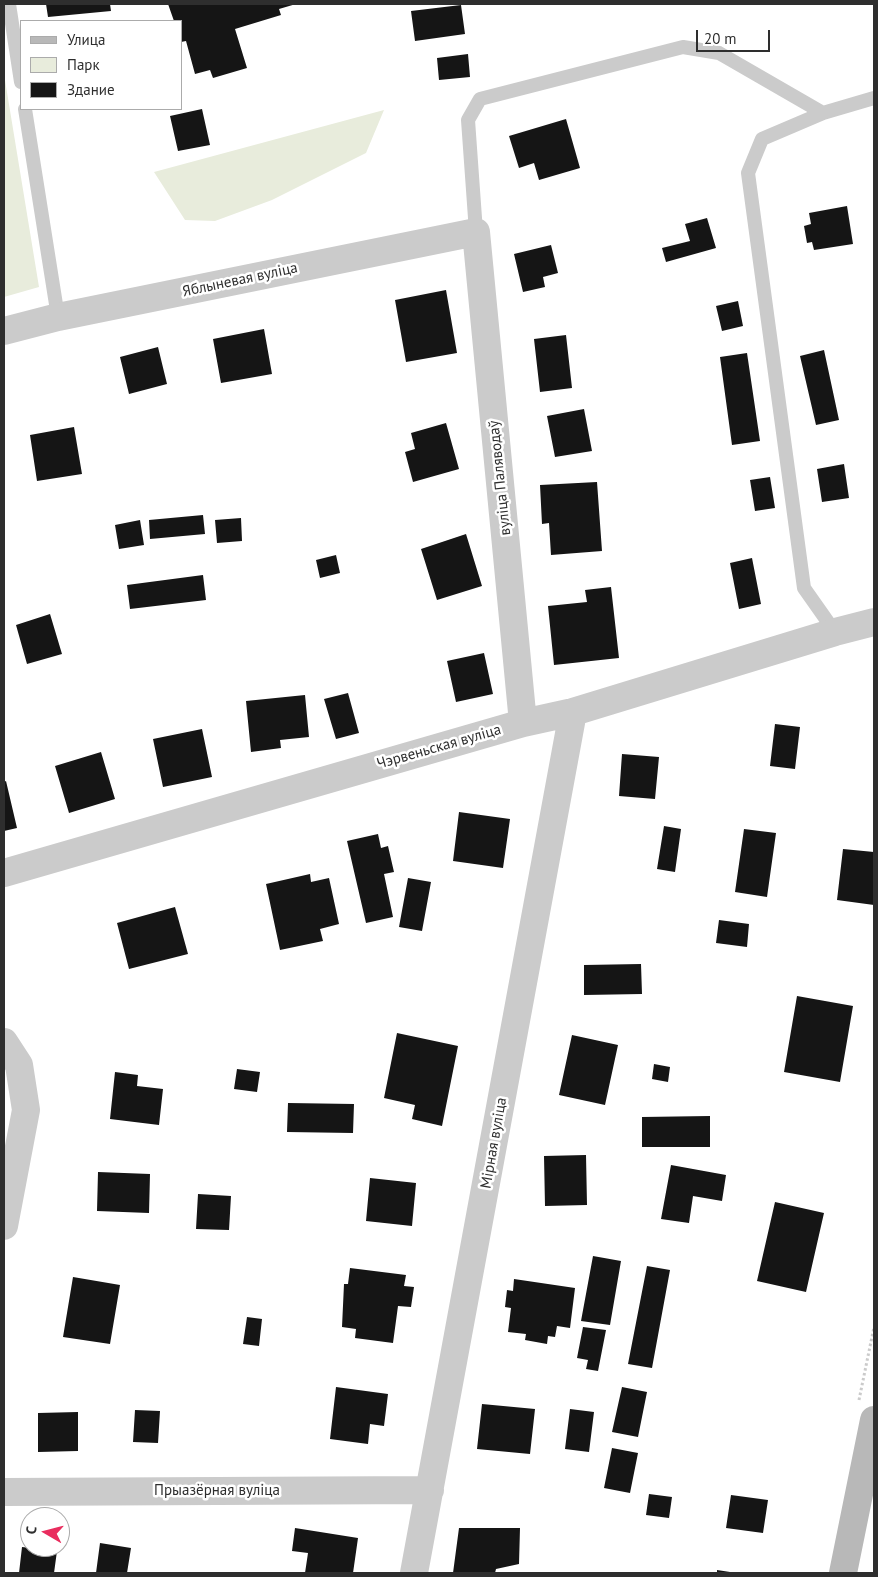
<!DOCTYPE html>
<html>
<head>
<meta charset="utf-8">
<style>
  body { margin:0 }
  #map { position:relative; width:878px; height:1577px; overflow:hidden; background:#fff; font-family:"PT Sans",sans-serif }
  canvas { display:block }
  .frame { position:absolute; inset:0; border:5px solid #2e2e2e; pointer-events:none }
  .legend { position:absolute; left:20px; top:20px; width:162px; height:90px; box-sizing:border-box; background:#fff; border:1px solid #ababab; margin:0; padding:6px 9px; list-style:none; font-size:15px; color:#2e2e2e }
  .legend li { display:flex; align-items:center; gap:10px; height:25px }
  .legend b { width:25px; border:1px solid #ababab }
  .north { position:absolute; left:20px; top:1507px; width:50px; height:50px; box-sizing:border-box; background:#fff; border:1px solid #ababab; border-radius:50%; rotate:278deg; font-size:14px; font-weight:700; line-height:20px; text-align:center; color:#2e2e2e }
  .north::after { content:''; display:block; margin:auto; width:18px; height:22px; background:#e92d5e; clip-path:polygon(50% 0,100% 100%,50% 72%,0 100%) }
  .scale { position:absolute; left:696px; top:30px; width:74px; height:22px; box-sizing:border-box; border:2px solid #2e2e2e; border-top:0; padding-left:6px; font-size:15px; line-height:18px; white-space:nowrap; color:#2e2e2e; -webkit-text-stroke:4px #fff; paint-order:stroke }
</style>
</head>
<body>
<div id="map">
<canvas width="878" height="1577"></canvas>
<div class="frame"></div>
<ul class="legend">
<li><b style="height:6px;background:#b8b8b8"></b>Улица</li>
<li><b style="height:14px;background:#e8ecdc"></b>Парк</li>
<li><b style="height:14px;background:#151515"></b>Здание</li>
</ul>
<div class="north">С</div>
<div class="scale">20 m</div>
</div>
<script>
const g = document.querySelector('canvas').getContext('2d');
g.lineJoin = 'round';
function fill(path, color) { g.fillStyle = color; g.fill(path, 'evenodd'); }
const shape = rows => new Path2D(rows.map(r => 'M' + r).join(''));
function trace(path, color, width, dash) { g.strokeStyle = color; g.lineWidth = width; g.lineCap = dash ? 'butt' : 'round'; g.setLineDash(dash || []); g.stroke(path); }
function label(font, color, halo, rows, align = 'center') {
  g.font = font + ' "PT Sans",sans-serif'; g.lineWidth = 5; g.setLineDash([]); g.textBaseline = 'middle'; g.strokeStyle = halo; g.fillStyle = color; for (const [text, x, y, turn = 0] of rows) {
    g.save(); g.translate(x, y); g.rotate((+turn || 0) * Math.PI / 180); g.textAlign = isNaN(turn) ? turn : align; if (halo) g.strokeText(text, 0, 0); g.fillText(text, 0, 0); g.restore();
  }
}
fill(shape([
  [4,74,39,287,4,297],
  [384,110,366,153,272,200,215,221,185,220,154,172]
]), '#e8ecdc');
fill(shape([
  [46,4,110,4,111,11,48,17],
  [168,4,296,4,279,9,281,15,235,29,247,68,213,78,210,70,195,74,186,41,181,42,181,21,174,21],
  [461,5,465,34,415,41,411,11],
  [468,54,470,77,439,80,437,58],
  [202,109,210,145,178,151,170,116],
  [566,119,580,168,539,180,534,163,519,168,509,136],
  [847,206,853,244,814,250,812,242,807,243,804,226,811,224,809,213],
  [707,218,716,248,666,262,662,248,690,241,685,224],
  [551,245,558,273,543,277,545,287,523,292,514,254],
  [446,290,457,353,406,362,395,300],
  [738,301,743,326,722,331,716,306],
  [264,329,272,374,221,383,213,339],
  [566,335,572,388,540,392,534,339],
  [158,347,167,384,129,394,120,357],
  [824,350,839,420,816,425,800,356],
  [747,353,760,441,732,445,720,357],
  [584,409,592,451,555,457,547,416],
  [446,423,459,469,413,482,405,452,415,449,411,433],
  [74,427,82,474,37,481,30,435],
  [844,464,849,498,822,502,817,469],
  [770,477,775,508,755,511,750,480],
  [597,482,602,551,551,555,549,523,542,524,540,485],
  [203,515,205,534,150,539,149,520],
  [241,518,242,541,217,543,215,520],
  [140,520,144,545,119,549,115,525],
  [466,534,482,586,437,600,421,549],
  [336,555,340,573,320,578,316,560],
  [752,558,761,604,739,609,730,563],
  [203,575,206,600,130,609,127,585],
  [611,587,619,658,554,665,548,606,587,602,585,590],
  [50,614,62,654,27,664,16,625],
  [484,653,493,694,456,702,447,661],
  [348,693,359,733,336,739,324,699],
  [305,695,309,737,280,740,281,748,251,752,246,701],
  [775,724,800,727,795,769,770,766],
  [202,729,212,777,163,787,153,739],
  [101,752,115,799,69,813,55,766],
  [622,754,659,757,655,799,619,796],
  [6,781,17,828,4,831,4,782],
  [459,812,510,819,503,868,453,861],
  [664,826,681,829,675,872,657,869],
  [744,829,776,833,767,897,735,892],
  [378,834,381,848,388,846,394,872,384,874,393,917,366,923,347,841],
  [843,849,874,852,874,905,837,900],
  [310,874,311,882,329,878,339,924,320,929,323,941,280,950,266,884],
  [408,878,431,882,422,931,399,927],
  [175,907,188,954,129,969,117,923],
  [719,920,749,924,747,947,716,943],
  [641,964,642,994,584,995,584,965],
  [797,996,853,1006,840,1082,784,1072],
  [397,1033,458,1046,442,1126,412,1119,415,1105,384,1098],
  [572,1035,618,1045,605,1105,559,1095],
  [654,1064,670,1067,668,1082,652,1079],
  [237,1069,260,1072,257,1092,234,1089],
  [115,1072,138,1075,137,1086,163,1089,159,1125,110,1119],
  [288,1103,354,1104,353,1133,287,1132],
  [710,1116,710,1147,642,1147,642,1117],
  [586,1155,587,1205,545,1206,544,1156],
  [671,1165,726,1175,722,1201,693,1196,689,1223,661,1219],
  [98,1172,150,1174,149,1213,97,1211],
  [370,1178,416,1183,412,1226,366,1221],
  [198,1194,231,1196,229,1230,196,1229],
  [775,1202,824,1213,806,1292,757,1281],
  [593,1256,621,1261,610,1325,581,1321],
  [647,1266,670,1270,652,1368,628,1364],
  [350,1268,406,1275,404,1286,414,1287,411,1307,398,1306,393,1343,355,1338,356,1329,342,1327,344,1284,348,1284],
  [73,1277,120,1285,110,1344,63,1337],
  [514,1279,575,1288,570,1328,557,1326,555,1337,548,1336,547,1344,525,1340,526,1334,508,1332,511,1308,505,1307,507,1290,513,1291],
  [247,1317,262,1319,259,1346,243,1344],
  [583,1327,606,1330,598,1371,586,1369,588,1360,577,1358],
  [336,1387,388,1394,384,1426,370,1424,368,1444,330,1439],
  [622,1387,647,1392,638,1437,612,1432],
  [482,1404,535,1409,530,1454,477,1449],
  [570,1409,594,1412,589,1452,565,1449],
  [135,1410,160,1411,158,1443,133,1442],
  [78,1412,78,1451,38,1452,38,1413],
  [612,1448,638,1453,630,1493,604,1488],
  [649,1494,672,1497,669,1518,646,1515],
  [731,1495,768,1500,763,1533,726,1528],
  [295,1528,358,1538,353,1573,305,1573,308,1553,292,1551],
  [459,1528,520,1528,519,1564,496,1569,495,1573,453,1573],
  [100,1543,131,1548,127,1573,96,1573],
  [22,1547,57,1551,54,1573,19,1573],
  [717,1570,730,1572,730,1573,717,1573]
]), '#151515');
trace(shape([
  [859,1400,874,1327]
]), '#cbcbcb', 3, [2.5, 2.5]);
trace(shape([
  [9,4,21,82],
  [25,109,58,317],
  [476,232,468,120,480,99,683,47,719,53,823,113],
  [835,632,804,588,748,173,762,139,823,113,874,98]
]), '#cbcbcb', 14);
trace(shape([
  [4,331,58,317,476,232,523,723],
  [4,873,523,723,573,712,835,632,874,622],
  [4,1042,19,1065,26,1110,4,1226],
  [4,1492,430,1490],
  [414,1573,573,712]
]), '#cbcbcb', 28);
trace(shape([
  [843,1573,874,1420]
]), '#b8b8b8', 28);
label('15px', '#2e2e2e', '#fff', [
  ["Яблыневая вуліца",240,280,-12],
  ["вуліца Паляводаў",500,478,-96],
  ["Чэрвеньская вуліца",439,747,-16],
  ["Мірная вуліца",494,1143,-80],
  ["Прыазёрная вуліца",217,1491]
]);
</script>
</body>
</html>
